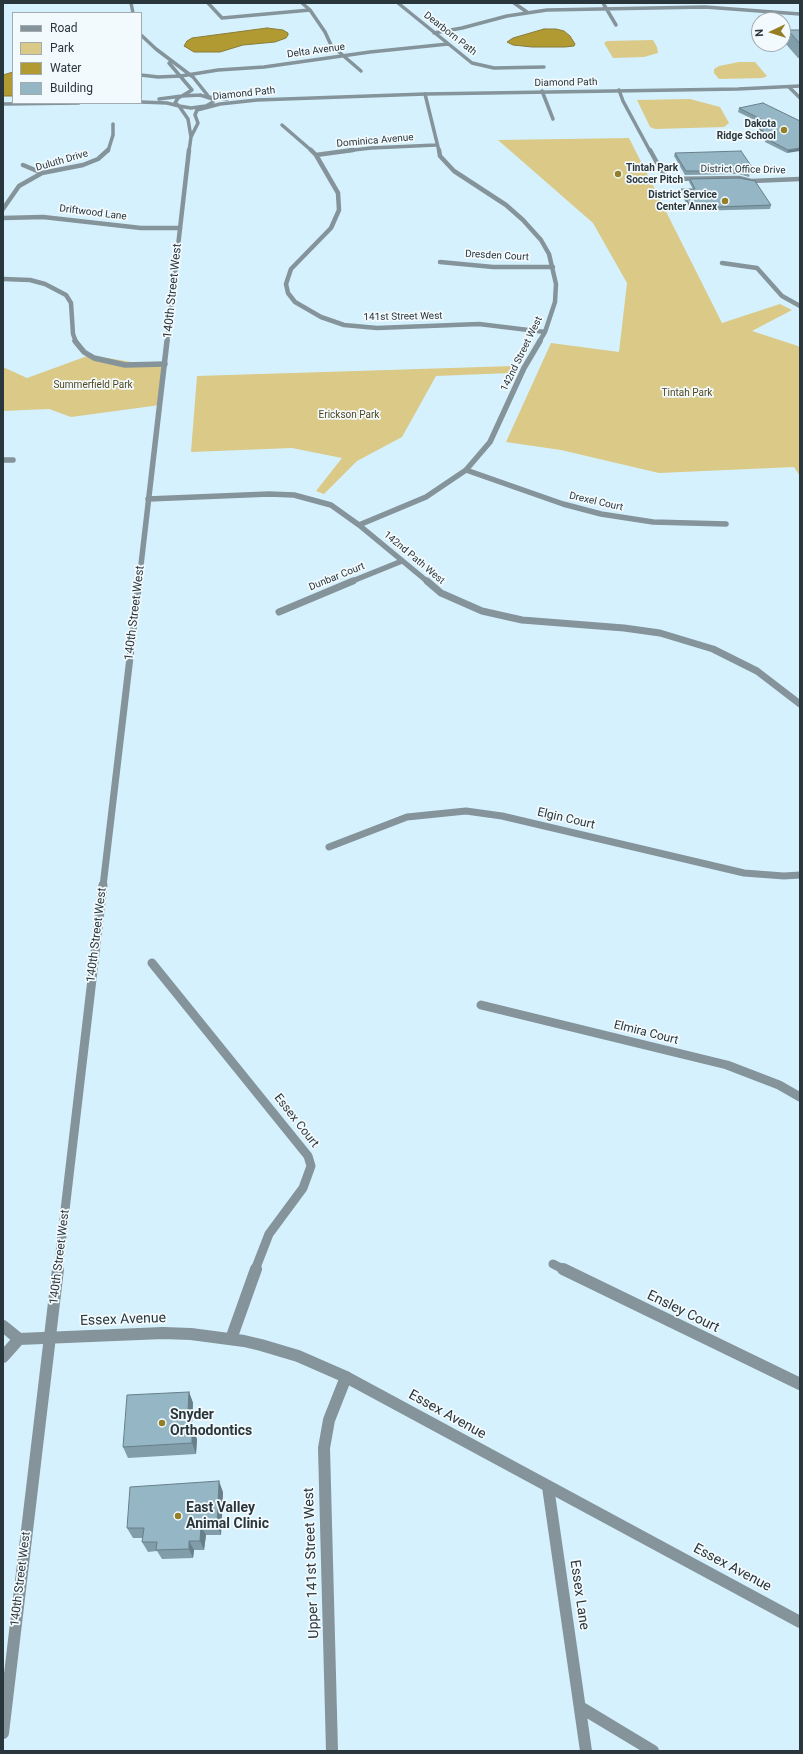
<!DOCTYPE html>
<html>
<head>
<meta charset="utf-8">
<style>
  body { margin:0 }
  #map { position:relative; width:803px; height:1754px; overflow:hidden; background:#d5f1fd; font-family:Roboto,sans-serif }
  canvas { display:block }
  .frame { position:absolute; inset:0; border:4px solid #29363c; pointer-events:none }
  .legend { position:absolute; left:12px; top:12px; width:130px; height:92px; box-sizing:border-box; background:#f3fafd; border:1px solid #a2acb0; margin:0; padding:5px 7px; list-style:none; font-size:12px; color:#29363c }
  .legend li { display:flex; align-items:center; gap:8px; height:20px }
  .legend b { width:20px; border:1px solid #a2acb0 }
  .north { position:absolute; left:751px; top:12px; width:40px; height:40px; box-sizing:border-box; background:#f3fafd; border:1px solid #a2acb0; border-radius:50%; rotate:266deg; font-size:11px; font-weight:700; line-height:16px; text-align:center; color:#29363c }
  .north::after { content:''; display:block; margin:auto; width:14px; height:18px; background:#947f26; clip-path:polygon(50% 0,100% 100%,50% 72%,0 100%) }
</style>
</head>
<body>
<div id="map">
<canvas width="803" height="1754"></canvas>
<div class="frame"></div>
<ul class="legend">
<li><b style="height:5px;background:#85939a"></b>Road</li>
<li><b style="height:11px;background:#dac987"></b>Park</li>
<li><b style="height:11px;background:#b29a33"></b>Water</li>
<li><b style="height:11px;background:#95b6c5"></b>Building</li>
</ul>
<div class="north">N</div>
</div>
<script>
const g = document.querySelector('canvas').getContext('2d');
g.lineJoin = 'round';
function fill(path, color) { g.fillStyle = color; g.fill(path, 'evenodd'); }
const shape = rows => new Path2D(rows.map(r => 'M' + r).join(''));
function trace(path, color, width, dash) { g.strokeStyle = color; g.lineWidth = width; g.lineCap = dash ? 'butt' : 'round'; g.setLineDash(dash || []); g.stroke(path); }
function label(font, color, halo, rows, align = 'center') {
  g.font = font + ' Roboto,sans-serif'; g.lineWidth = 3.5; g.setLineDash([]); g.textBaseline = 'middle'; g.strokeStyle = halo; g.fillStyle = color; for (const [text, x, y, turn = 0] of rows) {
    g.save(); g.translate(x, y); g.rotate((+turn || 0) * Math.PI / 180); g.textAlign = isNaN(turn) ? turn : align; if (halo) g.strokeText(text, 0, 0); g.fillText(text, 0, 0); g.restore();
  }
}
fill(shape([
  [653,40,657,47,658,53,644,57,613,58,604,43,607,41],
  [739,62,755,62,767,76,763,78,719,79,714,73,714,69,719,66],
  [690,99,720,107,729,123,724,127,655,129,650,127,637,100],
  [629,138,722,323,780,304,792,310,752,331,798,346,800,349,800,476,794,467,659,473,561,450,506,442,551,343,619,352,627,283,593,223,498,140],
  [90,355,149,365,165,364,160,405,71,417,49,409,3,411,3,367,27,378],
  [514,366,510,373,436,376,402,437,357,461,324,494,316,491,342,458,292,448,191,452,197,376]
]), '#dac987');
const water = shape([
  [267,28,283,30,288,33,288,35,286,38,275,42,243,45,220,52,194,52,184,46,187,41,192,38,267,28],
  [544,29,556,29,564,31,570,36,575,44,574,46,565,47,532,47,513,45,507,42,513,38,544,29],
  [13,72,13,96,3,96,3,75,13,72]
]);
fill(water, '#b29a33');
trace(water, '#897c36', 1);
trace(shape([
  [208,3,222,18,310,10],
  [302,3,310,10,325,32,331,45,361,71],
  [398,3,472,63,494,68,544,67],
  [514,3,527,12],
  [603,3,616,25],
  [434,33,462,28,507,16,547,10,705,7,800,14],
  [141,75,158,77,181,76,218,70,264,67,370,52,448,44],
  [789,87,800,98],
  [619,90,623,101,650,151],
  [542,91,553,119],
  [425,94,439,151],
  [282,125,312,151],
  [108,151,113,135,113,124],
  [345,151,371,148,436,145]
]), '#85939a', 3.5);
trace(shape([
  [311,150,316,155,338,193,339,210,331,228,291,269,286,284,288,293,295,302,321,317,344,325,377,328,479,324,545,332],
  [439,150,440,156,454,171,506,205,523,220,541,240,549,254,556,284,555,302,545,332,539,342],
  [650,150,666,179,739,178,751,181,800,179],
  [316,155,353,150],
  [23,165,42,173],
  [3,209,19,186,42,173,83,165,98,159,108,150],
  [3,218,43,217,141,228,180,228],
  [440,262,493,267,553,267],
  [722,263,757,268,782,296,800,306],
  [3,279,30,280,45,284,66,295,71,303,73,334,76,342]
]), '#85939a', 4.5);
trace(shape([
  [75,341,84,352,94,358,125,365,165,364],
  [3,460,13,460],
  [466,470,563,504,601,514,653,522,726,524],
  [148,499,269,494,294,495,331,505,359,525,428,582],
  [359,525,426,497,466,470,490,442,524,368,540,341],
  [350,582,402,561]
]), '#85939a', 5.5);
trace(shape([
  [427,581,441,593,482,611,522,620,624,628,660,633,713,649,757,671,800,704],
  [279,612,353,581],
  [329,847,407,817,466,811,502,816,744,873,784,876,800,875]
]), '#85939a', 7);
trace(shape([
  [152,963,308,1156,311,1166,303,1188,269,1234,255,1270],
  [481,1005,727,1065,779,1085,800,1097],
  [553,1264,565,1270]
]), '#85939a', 9);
trace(shape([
  [563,1269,800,1384],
  [3,1326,19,1339],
  [231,1339,256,1269],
  [3,1357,19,1339,163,1333,191,1334,244,1341,261,1345,298,1356,346,1377,329,1420,324,1448,332,1751],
  [548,1487,586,1751],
  [580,1707,653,1751]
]), '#85939a', 12);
trace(shape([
  [131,3,133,13],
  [141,35,156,49,193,77,209,97,227,99],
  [200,95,213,99,213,102,206,106,191,108,179,106,175,103,178,98,182,96,200,95],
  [159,99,182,96,192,90,169,63],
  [141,102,167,103,179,106,188,119,191,137,189,151],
  [3,104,79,103],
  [191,137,198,123,195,115,197,110,220,104,257,100,425,94,738,89,800,86]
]), '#85939a', 3.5);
trace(shape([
  [167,342,189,150]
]), '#85939a', 4.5);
trace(shape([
  [139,582,167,341]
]), '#85939a', 5.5);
trace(shape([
  [103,886,139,581]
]), '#85939a', 7);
trace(shape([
  [58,1270,103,885]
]), '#85939a', 9);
trace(shape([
  [346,1377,800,1622],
  [3,1733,58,1269]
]), '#85939a', 12);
fill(shape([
  [788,30,800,30,800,58,798,58,785,43],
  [739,108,800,121,787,153,765,142,765,138,769,138,758,133,759,129,769,127,738,112],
  [675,153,752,167,751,171,748,171,750,173,749,177,739,174,685,175,674,156],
  [690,179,771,205,770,209,690,211,681,193,681,189,693,189,689,182],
  [189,1392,193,1403,192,1428,197,1439,196,1454,128,1458,123,1447],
  [223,1492,221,1535,206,1535,204,1550,194,1550,193,1558,162,1559,157,1551,148,1552,142,1542,143,1538,133,1538,127,1528]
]), '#809da9');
fill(shape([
  [800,148,800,151,787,153,788,150],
  [189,1392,193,1403,191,1440,187,1429],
  [192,1428,197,1439,196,1454,192,1443],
  [219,1481,223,1492,221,1535,217,1525],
  [201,1526,206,1535,204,1550,200,1541],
  [189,1541,194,1550,193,1558,189,1549]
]), '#687f8a');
const building = shape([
  [788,30,800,30,800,44,788,30],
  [763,103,800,121,800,148,788,150,765,138,774,136,759,129,774,126,739,108,763,103],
  [741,151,752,167,746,167,750,173,740,171,686,171,675,153,741,151],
  [739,178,755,181,771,205,691,208,681,189,695,189,690,179,739,178],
  [189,1392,187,1429,192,1428,192,1443,123,1447,127,1395,189,1392],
  [219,1481,217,1525,201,1526,200,1541,189,1541,189,1549,156,1550,157,1542,142,1542,144,1528,127,1528,130,1487,219,1481]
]);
fill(building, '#95b6c5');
trace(building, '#687f8a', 1);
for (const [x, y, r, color] of [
  [784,130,4,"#947f26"],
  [618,174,4,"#947f26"],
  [725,201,4,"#947f26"],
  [162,1423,4,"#947f26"],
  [178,1516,4,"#947f26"]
]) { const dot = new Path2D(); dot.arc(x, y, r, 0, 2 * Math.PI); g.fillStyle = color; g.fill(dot); trace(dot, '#f3fafd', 1.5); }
label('10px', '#29363c', '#f3fafd', [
  ["Dearborn Path",450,34,38],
  ["Delta Avenue",316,51,-8],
  ["Diamond Path",566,83,-1],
  ["Diamond Path",244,94,-6],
  ["Dominica Avenue",375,141,-5],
  ["Duluth Drive",62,161,-16],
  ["District Office Drive",743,170,1],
  ["Driftwood Lane",93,213,7],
  ["Dresden Court",497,256,3],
  ["141st Street West",403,317,-1],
  ["142nd Street West",522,354,-64],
  ["Drexel Court",596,502,13],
  ["142nd Path West",414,558,40],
  ["Dunbar Court",337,577,-22]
]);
label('bold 10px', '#29363c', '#f3fafd', [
  ["Dakota",776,124],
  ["Ridge School",776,136],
  ["Tintah Park",626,168,"left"],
  ["Soccer Pitch",626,180,"left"],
  ["District Service",717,195],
  ["Center Annex",717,207]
], 'right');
label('10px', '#52481e', '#f3fafd', [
  ["Summerfield Park",93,385],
  ["Tintah Park",687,393],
  ["Erickson Park",349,415]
]);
label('12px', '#29363c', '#f3fafd', [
  ["140th Street West",173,291,-84],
  ["140th Street West",135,613,-83],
  ["Elgin Court",566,819,13],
  ["140th Street West",97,935,-83],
  ["Elmira Court",646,1033,14],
  ["Essex Court",296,1121,52],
  ["140th Street West",60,1257,-83],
  ["140th Street West",21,1579,-83]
]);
label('14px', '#29363c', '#f3fafd', [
  ["Ensley Court",683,1312,26],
  ["Essex Avenue",123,1320,-2],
  ["Essex Avenue",447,1415,29],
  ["Upper 141st Street West",312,1563,-92],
  ["Essex Avenue",732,1568,28],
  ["Essex Lane",579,1595,82]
]);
label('bold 14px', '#29363c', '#f3fafd', [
  ["Snyder",170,1415],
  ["Orthodontics",170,1431],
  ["East Valley",186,1508],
  ["Animal Clinic",186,1524]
], 'left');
</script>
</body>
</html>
